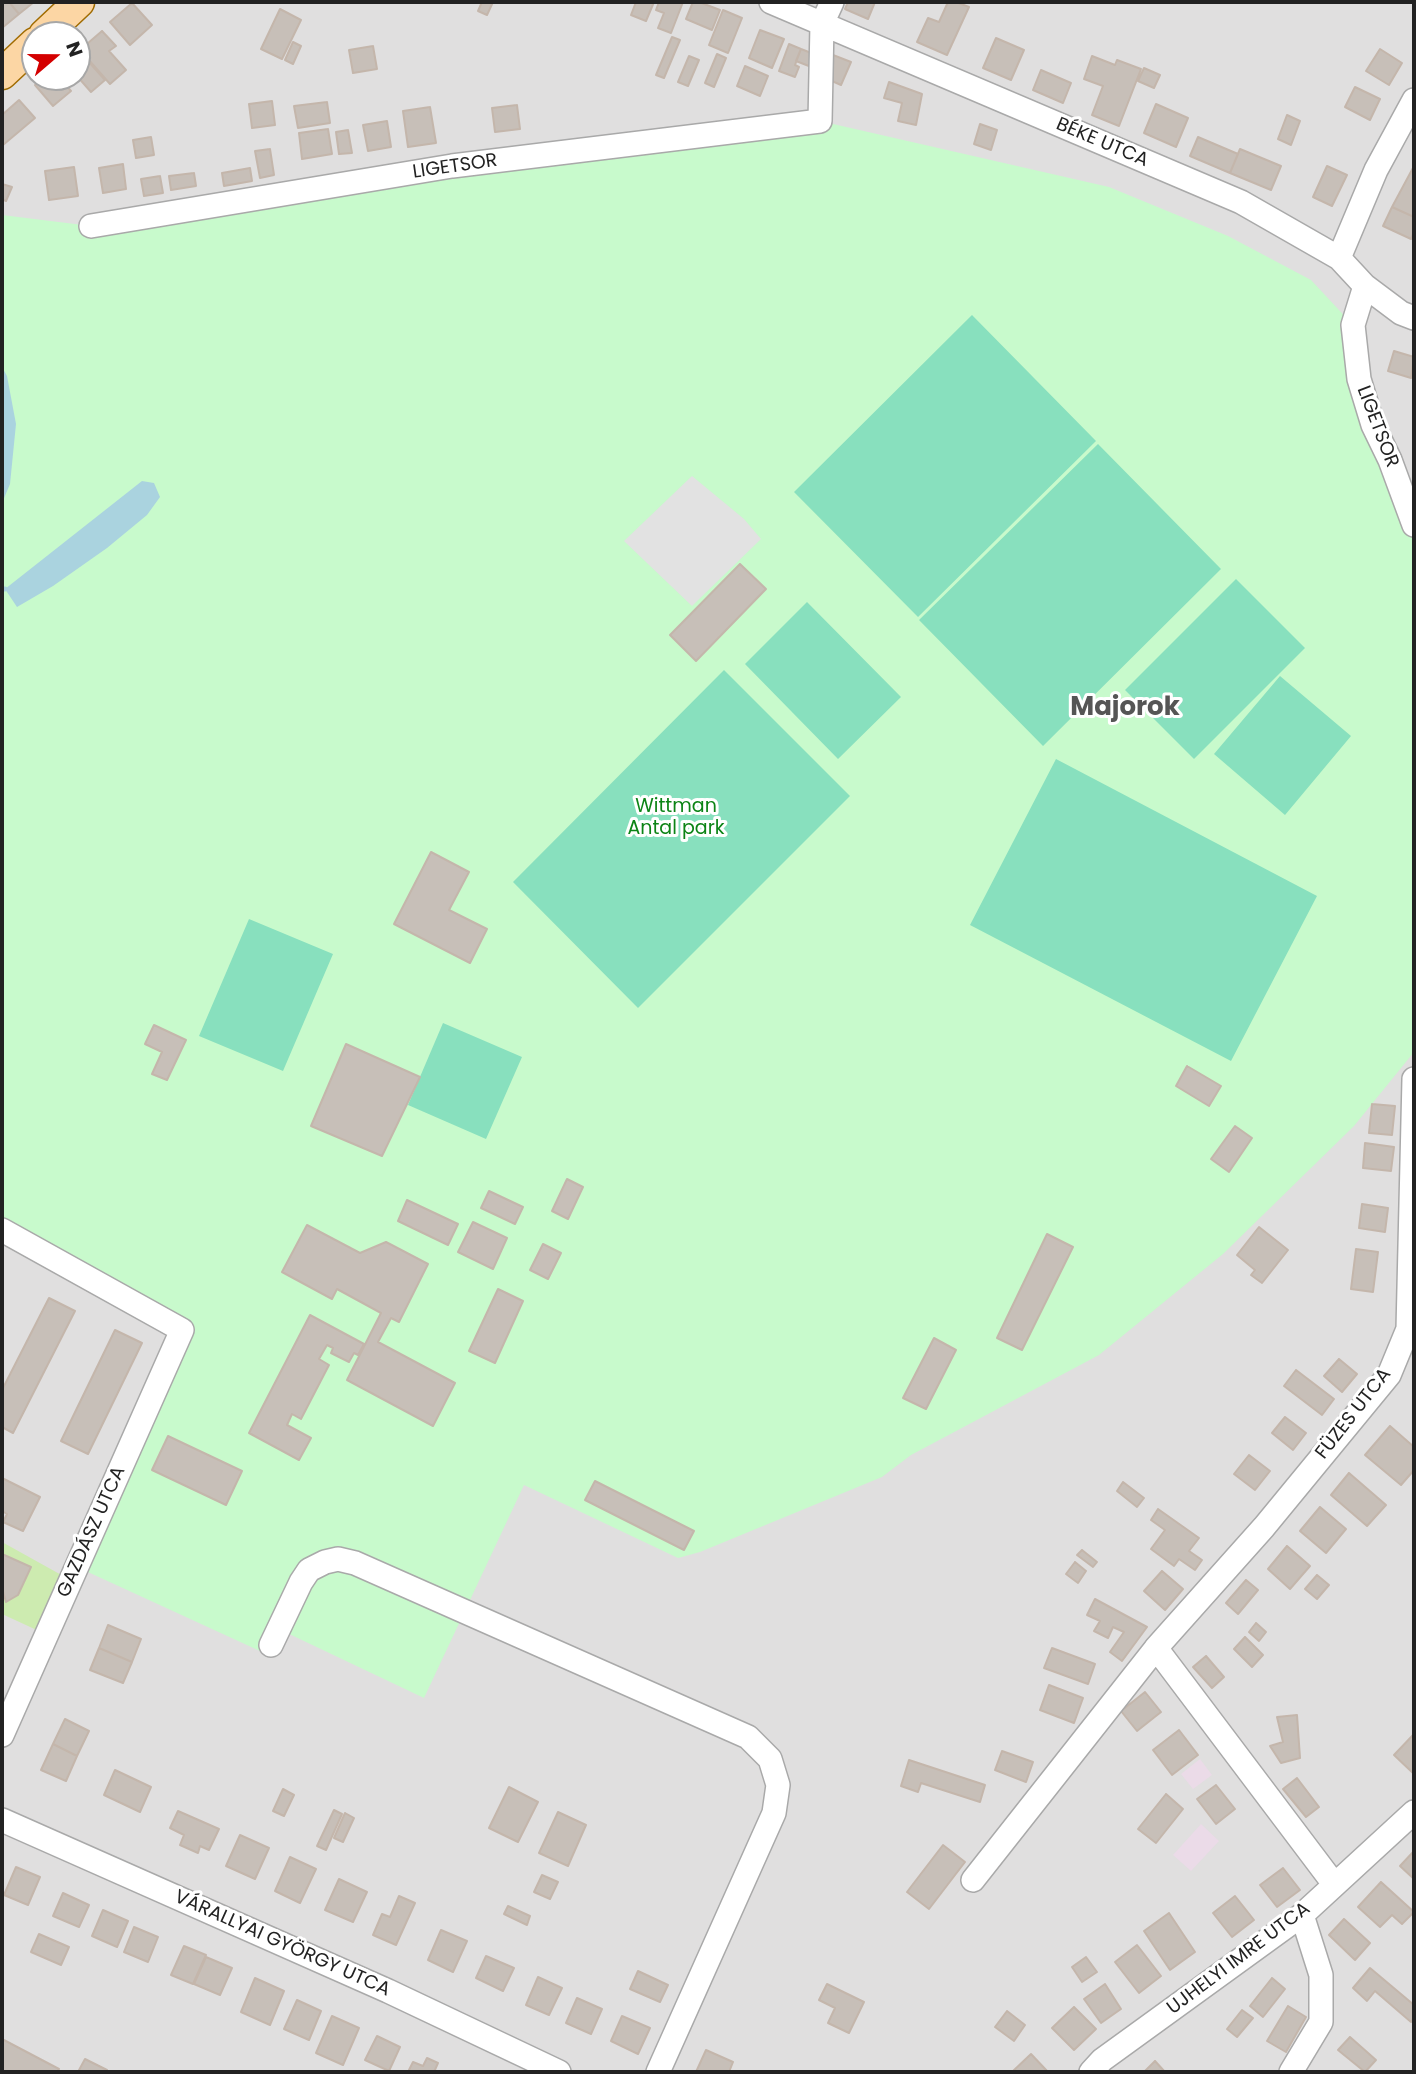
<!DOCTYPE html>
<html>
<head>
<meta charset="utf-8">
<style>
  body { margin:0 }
  #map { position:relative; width:1416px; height:2074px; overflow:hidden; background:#f2efe9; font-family:Poppins,sans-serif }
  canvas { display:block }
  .frame { position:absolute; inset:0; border:4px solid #222; pointer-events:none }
  .north { position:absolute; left:21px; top:21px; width:70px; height:70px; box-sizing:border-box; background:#fff; border:2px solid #a7a7a7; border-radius:50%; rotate:70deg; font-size:19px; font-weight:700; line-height:28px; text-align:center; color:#222 }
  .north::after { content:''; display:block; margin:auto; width:24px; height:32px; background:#d40000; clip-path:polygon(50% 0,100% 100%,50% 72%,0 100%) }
</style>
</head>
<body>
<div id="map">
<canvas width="1416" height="2074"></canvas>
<div class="frame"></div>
<div class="north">N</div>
</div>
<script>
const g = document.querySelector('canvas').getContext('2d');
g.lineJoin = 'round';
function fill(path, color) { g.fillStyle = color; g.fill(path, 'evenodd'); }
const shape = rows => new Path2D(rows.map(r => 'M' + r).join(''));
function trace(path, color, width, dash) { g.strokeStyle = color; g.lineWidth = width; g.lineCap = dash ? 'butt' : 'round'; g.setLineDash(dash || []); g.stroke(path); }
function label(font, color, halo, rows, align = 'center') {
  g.font = font + ' Poppins,sans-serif'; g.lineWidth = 6; g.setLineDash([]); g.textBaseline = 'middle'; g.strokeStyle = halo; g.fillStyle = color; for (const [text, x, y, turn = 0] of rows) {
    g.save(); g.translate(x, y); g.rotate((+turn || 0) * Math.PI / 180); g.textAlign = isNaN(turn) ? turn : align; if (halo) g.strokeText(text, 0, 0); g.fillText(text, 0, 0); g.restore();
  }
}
fill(shape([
  [2,2,1414,2,1414,2072,2,2072],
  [35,35,77,35,77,77,35,77]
]), '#e0dfdf');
fill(shape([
  [1200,1759,1212,1775,1193,1789,1181,1774],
  [1201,1824,1219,1841,1191,1871,1173,1855]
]), '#ebdbe8');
fill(shape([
  [2,1542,65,1577,41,1632,2,1614,2,1588,7,1602,18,1595,30,1568,2,1554]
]), '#cdebb0');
fill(shape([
  [820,121,1109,187,1228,236,1311,280,1353,325,1414,525,1414,1052,1354,1126,1223,1254,1099,1355,911,1455,882,1477,700,1552,678,1558,524,1485,424,1698,285,1632,273,1657,77,1567,182,1330,2,1230,2,215,91,226]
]), '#c8facc');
fill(shape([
  [972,315,1096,441,918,617,794,492],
  [1098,444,1221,569,1043,746,919,620],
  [1236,579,1305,648,1194,759,1125,690],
  [807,602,901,697,838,759,745,664],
  [724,670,850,796,638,1008,513,882],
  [1280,676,1351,736,1285,815,1214,754],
  [1056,759,1317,896,1231,1061,970,925],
  [249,919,333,954,283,1071,199,1036],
  [443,1023,522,1057,486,1139,408,1105]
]), '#88e0be');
fill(shape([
  [692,476,744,519,761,539,692,606,624,541]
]), '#e2e2e2');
fill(shape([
  [2,367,7,376,16,424,10,484,2,503],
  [142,481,154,483,160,497,147,515,107,548,53,586,17,607,5,589]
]), '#aad3df');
trace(shape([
  [2,589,5,589]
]), '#aad3df', 5);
const building = shape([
  [2,2,9,2,19,14,2,28,2,2],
  [9,2,34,2,19,14,9,2],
  [482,2,493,2,487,15,478,11,482,2],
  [636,2,654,2,646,21,631,15,636,2],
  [659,2,683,2,671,33,658,28,664,13,656,10,659,2],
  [693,2,699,2,720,10,712,30,686,19,693,2],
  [848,2,875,2,868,19,845,9,848,2],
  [948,2,956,2,969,7,947,55,917,42,928,18,939,22,948,2],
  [132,3,152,25,130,45,110,22,132,3],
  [280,9,301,20,282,59,261,49,280,9],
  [723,10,742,18,728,53,709,45,723,10],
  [760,30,784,39,772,68,749,58,760,30],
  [102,31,116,46,109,51,126,70,110,84,80,50,102,31],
  [672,37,680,40,664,78,656,75,672,37],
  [996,38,1024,50,1011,80,983,68,996,38],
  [293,42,301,46,293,64,285,60,293,42],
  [789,44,801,49,795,65,799,67,795,77,779,71,789,44],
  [373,46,377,69,353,73,349,50,373,46],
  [801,49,819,56,814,68,796,61,801,49],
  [1380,49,1402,63,1389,85,1366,71,1380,49],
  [79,51,105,80,91,92,77,76,77,53,79,51],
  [717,54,726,58,714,87,705,83,717,54],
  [833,55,851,62,841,85,823,77,833,55],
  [689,56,699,60,688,86,678,82,689,56],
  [1092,56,1115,65,1117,60,1141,69,1119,126,1092,115,1103,86,1084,79,1092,56],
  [745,66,768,76,760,96,737,86,745,66],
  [1144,68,1160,75,1154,88,1138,81,1144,68],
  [1041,70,1071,83,1063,103,1033,90,1041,70],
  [45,77,59,77,71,91,53,106,35,85,45,77],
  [889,82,922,94,916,125,898,121,902,103,884,98,889,82],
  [1355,87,1380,99,1370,120,1345,107,1355,87],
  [19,100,35,118,3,145,2,115,19,100],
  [272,101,275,125,252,128,249,104,272,101],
  [327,102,330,123,298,128,294,106,327,102],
  [1156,104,1188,118,1176,147,1144,133,1156,104],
  [517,105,520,129,495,132,492,108,517,105],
  [430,107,436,143,408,147,403,111,430,107],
  [1287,115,1300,121,1291,145,1278,139,1287,115],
  [387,121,391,147,368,151,363,125,387,121],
  [980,124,997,130,991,150,974,144,980,124],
  [328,129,332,154,302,159,299,133,328,129],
  [348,130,352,153,339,154,336,132,348,130],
  [151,137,154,155,136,158,133,140,151,137],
  [1198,137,1238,154,1230,173,1190,156,1198,137],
  [270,149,274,175,260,178,255,151,270,149],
  [1240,149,1281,166,1271,190,1230,173,1240,149],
  [123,164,126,189,103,193,99,168,123,164],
  [1327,166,1347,175,1332,206,1313,197,1327,166],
  [1414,166,1414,217,1392,207,1414,166],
  [74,167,78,196,49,200,45,171,74,167],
  [250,168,252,181,224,186,222,173,250,168],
  [194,173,196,186,171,190,169,176,194,173],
  [160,176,163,193,144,196,141,179,160,176],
  [2,184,12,187,6,201,2,199,2,184],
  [1392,207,1414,217,1414,232,1411,239,1383,226,1392,207],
  [1394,351,1414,357,1411,378,1388,371,1394,351],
  [740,564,766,589,696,661,670,635,740,564],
  [431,852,469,872,449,910,487,929,470,963,394,924,431,852],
  [154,1025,186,1040,167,1080,152,1074,162,1052,145,1044,154,1025],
  [346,1044,420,1077,382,1156,311,1126,346,1044],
  [1187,1066,1221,1086,1209,1106,1176,1086,1187,1066],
  [1372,1104,1395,1106,1392,1135,1369,1133,1372,1104],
  [1235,1126,1252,1138,1229,1172,1211,1159,1235,1126],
  [1365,1143,1394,1147,1391,1171,1363,1168,1365,1143],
  [567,1179,583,1187,568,1219,552,1211,567,1179],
  [489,1191,523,1207,515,1224,481,1208,489,1191],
  [407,1200,458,1224,448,1245,398,1221,407,1200],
  [1362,1204,1388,1208,1385,1232,1359,1228,1362,1204],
  [473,1222,507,1238,493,1269,458,1252,473,1222],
  [307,1225,360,1253,386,1242,428,1264,399,1322,391,1318,378,1342,455,1383,433,1426,347,1380,381,1313,337,1289,332,1299,282,1272,307,1225],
  [1259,1227,1288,1250,1262,1283,1251,1275,1255,1270,1237,1255,1259,1227],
  [1047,1234,1073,1247,1022,1350,997,1338,1047,1234],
  [543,1244,561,1253,548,1279,530,1270,543,1244],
  [1356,1249,1378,1252,1373,1292,1351,1289,1356,1249],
  [498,1289,523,1301,495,1363,469,1351,498,1289],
  [49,1298,75,1311,13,1433,2,1427,2,1390,49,1298],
  [310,1315,364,1344,358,1355,354,1353,349,1362,331,1353,333,1348,327,1345,319,1359,329,1365,301,1419,292,1414,287,1425,311,1438,299,1460,249,1433,310,1315],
  [115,1330,142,1343,88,1454,61,1441,115,1330],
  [934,1338,956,1350,926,1409,903,1398,934,1338],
  [1339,1359,1357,1374,1342,1392,1324,1376,1339,1359],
  [1296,1370,1334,1399,1322,1415,1284,1386,1296,1370],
  [1285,1417,1306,1433,1293,1450,1272,1433,1285,1417],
  [1390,1426,1414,1447,1414,1470,1401,1485,1365,1455,1390,1426],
  [168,1436,242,1471,226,1505,152,1470,168,1436],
  [1249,1455,1270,1471,1255,1490,1234,1474,1249,1455],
  [1349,1473,1386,1505,1367,1526,1331,1495,1349,1473],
  [2,1478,40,1497,23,1531,3,1522,7,1514,2,1511,2,1478],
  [595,1481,694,1531,684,1550,585,1500,595,1481],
  [1123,1482,1144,1498,1137,1507,1117,1491,1123,1482],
  [1320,1507,1346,1529,1326,1553,1300,1531,1320,1507],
  [1158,1509,1199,1538,1189,1551,1202,1560,1195,1570,1179,1559,1174,1566,1151,1549,1165,1530,1151,1520,1158,1509],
  [1287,1546,1310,1566,1290,1589,1268,1569,1287,1546],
  [1082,1550,1097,1562,1093,1567,1077,1555,1082,1550],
  [2,1554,31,1567,18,1595,6,1602,2,1588,2,1554],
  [1075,1562,1086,1571,1078,1583,1066,1574,1075,1562],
  [1162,1571,1183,1589,1165,1610,1144,1591,1162,1571],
  [1317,1575,1329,1585,1317,1599,1305,1589,1317,1575],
  [1246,1580,1258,1590,1238,1614,1226,1603,1246,1580],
  [1095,1599,1147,1627,1122,1661,1110,1652,1124,1632,1113,1627,1108,1638,1094,1631,1100,1621,1087,1615,1095,1599],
  [1256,1623,1266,1632,1259,1641,1249,1632,1256,1623],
  [108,1625,141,1639,132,1662,99,1648,108,1625],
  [1245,1637,1263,1655,1252,1667,1234,1649,1245,1637],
  [99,1648,132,1662,123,1683,90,1670,99,1648],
  [1052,1648,1095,1664,1088,1684,1044,1668,1052,1648],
  [1206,1656,1224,1677,1212,1688,1193,1667,1206,1656],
  [1049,1685,1083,1698,1074,1723,1040,1710,1049,1685],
  [1145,1692,1161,1712,1137,1731,1121,1711,1145,1692],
  [1297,1715,1300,1758,1281,1763,1270,1746,1283,1742,1277,1717,1297,1715],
  [65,1719,89,1731,77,1756,53,1744,65,1719],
  [1179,1730,1198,1755,1172,1775,1153,1750,1179,1730],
  [1414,1734,1414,1774,1394,1755,1414,1734],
  [53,1744,77,1756,66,1781,41,1770,53,1744],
  [1002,1751,1033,1762,1026,1782,995,1770,1002,1751],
  [909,1760,985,1785,980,1802,921,1783,918,1792,901,1786,909,1760],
  [115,1770,151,1787,140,1812,104,1795,115,1770],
  [1297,1778,1319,1807,1306,1817,1283,1789,1297,1778],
  [1216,1785,1235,1809,1216,1824,1197,1799,1216,1785],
  [509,1787,538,1802,518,1842,489,1828,509,1787],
  [283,1789,294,1795,284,1816,273,1811,283,1789],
  [1166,1794,1183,1809,1156,1843,1138,1829,1166,1794],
  [334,1810,342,1814,326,1850,317,1846,334,1810],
  [178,1811,219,1829,209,1850,200,1846,198,1853,180,1845,184,1835,170,1828,178,1811],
  [558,1812,586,1825,568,1866,539,1853,558,1812],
  [345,1813,354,1818,343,1842,334,1838,345,1813],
  [240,1835,269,1848,255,1879,226,1866,240,1835],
  [943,1845,965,1862,929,1909,907,1892,943,1845],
  [1414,1851,1414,1879,1400,1866,1414,1851],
  [290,1857,316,1869,300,1903,275,1891,290,1857],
  [16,1867,40,1877,28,1905,4,1895,16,1867],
  [1283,1868,1300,1890,1277,1907,1260,1885,1283,1868],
  [542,1875,558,1882,550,1899,534,1892,542,1875],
  [339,1879,367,1892,353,1922,325,1910,339,1879],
  [1381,1882,1414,1912,1402,1924,1392,1915,1380,1927,1358,1907,1381,1882],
  [63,1893,89,1905,79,1927,53,1916,63,1893],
  [399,1896,415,1903,396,1945,373,1935,382,1914,390,1917,399,1896],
  [1235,1896,1254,1920,1232,1937,1213,1913,1235,1896],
  [508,1906,530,1916,527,1925,504,1914,508,1906],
  [103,1910,128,1921,117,1947,92,1936,103,1910],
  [1169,1913,1195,1952,1170,1970,1144,1931,1169,1913],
  [1344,1919,1370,1943,1355,1960,1329,1935,1344,1919],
  [134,1927,158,1937,148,1962,124,1952,134,1927],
  [441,1930,467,1941,453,1972,428,1960,441,1930],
  [39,1934,69,1947,61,1965,31,1952,39,1934],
  [1137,1945,1161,1976,1139,1993,1115,1962,1137,1945],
  [184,1946,206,1955,193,1984,171,1975,184,1946],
  [486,1956,514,1968,503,1991,476,1978,486,1956],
  [206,1957,232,1968,220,1995,194,1984,206,1957],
  [1086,1957,1097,1972,1082,1982,1072,1967,1086,1957],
  [1370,1968,1414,2005,1414,2017,1411,2022,1375,1991,1367,2001,1353,1988,1370,1968],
  [638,1971,668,1985,660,2002,630,1989,638,1971],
  [538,1977,562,1988,549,2015,526,2005,538,1977],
  [255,1978,284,1991,270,2025,241,2012,255,1978],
  [1272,1978,1285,1989,1263,2017,1250,2006,1272,1978],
  [827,1984,864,2002,849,2033,828,2023,835,2008,819,2000,827,1984],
  [1105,1984,1121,2009,1101,2023,1084,1999,1105,1984],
  [577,1998,602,2009,591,2034,566,2023,577,1998],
  [297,2000,321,2011,309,2040,284,2029,297,2000],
  [1288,2006,1306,2017,1286,2052,1267,2041,1288,2006],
  [1074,2007,1096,2029,1074,2050,1052,2028,1074,2007],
  [1242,2010,1253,2018,1237,2037,1227,2029,1242,2010],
  [1007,2011,1025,2025,1014,2041,995,2027,1007,2011],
  [332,2016,359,2028,343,2065,316,2053,332,2016],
  [622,2016,650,2028,638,2054,611,2041,622,2016],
  [377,2036,400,2047,389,2071,365,2060,377,2036],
  [1350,2037,1376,2060,1365,2072,1338,2050,1350,2037],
  [2,2039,59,2069,57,2072,2,2072,2,2039],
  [706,2050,733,2062,729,2072,696,2072,706,2050],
  [1031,2054,1048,2072,1012,2072,1031,2054],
  [427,2058,438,2063,434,2072,408,2072,413,2062,423,2066,427,2058],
  [85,2059,107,2070,106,2072,78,2072,85,2059],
  [1155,2061,1165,2072,1144,2072,1155,2061]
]);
fill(building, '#c7bfb8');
trace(building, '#c4b6ab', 2);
const minor = shape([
  [771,2,1241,202,1339,258,1365,286,1401,313,1414,318],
  [91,226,452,166,820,121,822,24,832,2],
  [1339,258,1376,170,1414,100],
  [1365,286,1353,325,1359,379,1373,425,1390,460,1414,525],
  [2,1230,182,1330,2,1735],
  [271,1645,301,1582,309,1570,325,1562,338,1559,355,1563,748,1737,770,1759,778,1785,774,1813,658,2072],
  [1156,1648,1334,1884],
  [2,1820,388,1991,559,2072],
  [973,1880,1156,1648,1264,1527,1389,1375,1408,1329,1414,1079],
  [1091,2072,1102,2060,1302,1915,1414,1812],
  [1291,2072,1321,2022,1321,1975,1302,1915]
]);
const major = shape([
  [44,35,79,2],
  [2,74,35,43]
]);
trace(minor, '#a9a9a9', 26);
trace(major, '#a06b00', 33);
trace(minor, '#fff', 23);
trace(major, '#fcd6a4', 30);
label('19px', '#222', '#fff', [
  ["BÉKE UTCA",1102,143,23],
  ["LIGETSOR",455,167,-8],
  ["LIGETSOR",1377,427,69],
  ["FÜZES UTCA",1354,1414,-52],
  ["GAZDÁSZ UTCA",92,1532,-66],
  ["VÁRALLYAI GYÖRGY UTCA",282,1944,24],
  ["UJHELYI IMRE UTCA",1239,1959,-37]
]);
label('19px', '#0c8416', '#fff', [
  ["Wittman",676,807],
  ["Antal park",676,829]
]);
label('bold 26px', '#555', '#fff', [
  ["Majorok",1125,708]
]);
</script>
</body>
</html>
